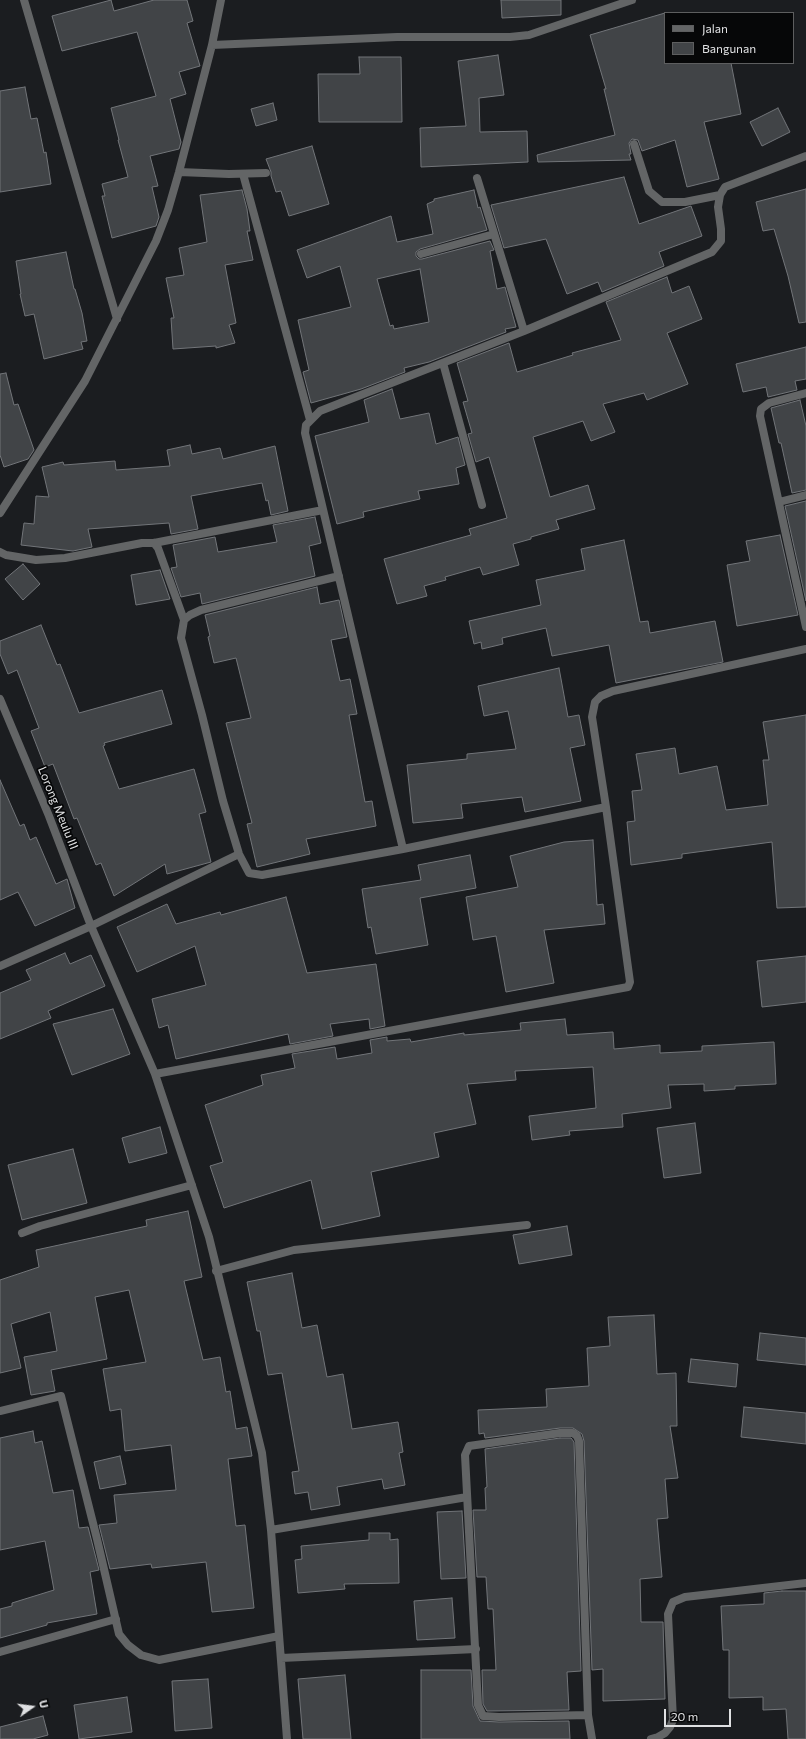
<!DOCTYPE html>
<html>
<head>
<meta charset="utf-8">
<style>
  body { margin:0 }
  #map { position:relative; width:806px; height:1739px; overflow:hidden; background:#1b1d20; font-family:Commissioner,sans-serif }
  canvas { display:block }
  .legend { position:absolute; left:664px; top:12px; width:130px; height:52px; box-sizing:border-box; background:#060708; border:1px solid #5d5e5f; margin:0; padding:5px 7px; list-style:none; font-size:12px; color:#dfe0e2 }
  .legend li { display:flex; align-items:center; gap:8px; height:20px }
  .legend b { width:20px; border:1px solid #5d5e5f }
  .north { position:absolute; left:12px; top:1687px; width:40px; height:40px; -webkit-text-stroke:3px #060708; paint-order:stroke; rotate:76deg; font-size:11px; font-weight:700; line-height:16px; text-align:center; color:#dfe0e2 }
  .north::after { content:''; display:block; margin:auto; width:14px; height:18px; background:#dfe0e2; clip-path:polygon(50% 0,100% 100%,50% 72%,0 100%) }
  .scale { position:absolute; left:664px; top:1709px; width:67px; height:18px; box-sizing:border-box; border:2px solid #dfe0e2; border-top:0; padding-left:5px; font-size:12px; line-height:14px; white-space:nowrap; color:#dfe0e2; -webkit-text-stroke:3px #060708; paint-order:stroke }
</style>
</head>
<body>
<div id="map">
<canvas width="806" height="1739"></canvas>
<ul class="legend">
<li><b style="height:5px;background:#636566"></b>Jalan</li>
<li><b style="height:11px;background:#414447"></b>Bangunan</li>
</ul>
<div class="north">U</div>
<div class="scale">20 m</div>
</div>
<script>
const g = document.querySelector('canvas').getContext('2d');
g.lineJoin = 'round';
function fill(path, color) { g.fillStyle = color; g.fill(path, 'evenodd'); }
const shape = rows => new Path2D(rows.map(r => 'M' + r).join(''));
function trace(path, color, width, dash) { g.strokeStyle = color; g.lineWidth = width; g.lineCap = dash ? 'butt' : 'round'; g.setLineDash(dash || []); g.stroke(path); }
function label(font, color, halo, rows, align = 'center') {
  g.font = font + ' Commissioner,sans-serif'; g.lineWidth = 3.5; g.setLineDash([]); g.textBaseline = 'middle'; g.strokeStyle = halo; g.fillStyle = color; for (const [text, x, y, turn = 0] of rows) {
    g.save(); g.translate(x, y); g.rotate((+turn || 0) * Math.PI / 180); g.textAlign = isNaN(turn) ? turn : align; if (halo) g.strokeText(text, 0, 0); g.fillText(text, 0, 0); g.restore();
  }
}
const building = shape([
  [111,0,114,11,154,0,187,0,193,21,187,23,200,66,179,72,186,94,170,99,181,142,179,149,150,156,158,186,152,187,159,217,156,226,112,238,102,196,105,196,102,184,128,177,118,140,119,140,111,108,156,96,137,32,62,51,52,16,111,0],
  [501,0,561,0,561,15,502,18,501,0],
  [665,13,665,63,731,63,741,114,704,122,719,179,687,187,675,140,642,151,638,140,632,139,629,143,631,154,629,154,631,160,538,162,537,155,615,135,604,89,606,89,590,35,665,13],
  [498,55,504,95,479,98,480,132,527,131,528,162,421,167,420,128,466,126,458,61,498,55],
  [359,57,401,57,402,122,319,122,318,74,360,74,359,57],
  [25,87,31,119,37,118,44,153,46,152,51,184,0,192,0,91,25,87],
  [273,103,277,120,256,126,251,109,273,103],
  [778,108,790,132,762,146,750,122,778,108],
  [312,146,329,204,289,216,281,191,276,192,271,176,271,172,266,159,312,146],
  [624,177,639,224,691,206,702,236,659,252,664,266,602,292,598,282,567,294,546,239,504,248,491,205,624,177],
  [806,189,806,322,799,323,788,276,774,229,763,231,756,202,806,189],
  [242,190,247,209,250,231,247,231,253,260,225,265,236,323,229,325,235,343,216,348,216,346,173,349,171,318,174,318,166,278,184,275,179,248,207,242,200,195,242,190],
  [474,190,478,208,480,207,487,230,420,249,416,252,416,256,419,259,422,259,490,241,494,250,490,251,497,289,505,287,516,327,505,329,506,332,429,362,404,368,405,372,361,389,311,403,303,372,309,370,298,320,351,307,340,266,307,278,297,250,391,216,397,242,433,234,427,204,434,201,434,199,474,190],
  [420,269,429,322,394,329,393,325,390,326,377,279,420,269],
  [66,252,74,289,75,289,82,313,87,341,81,342,83,349,44,359,34,314,25,316,20,294,21,294,16,261,66,252],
  [667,277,672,293,689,286,702,319,667,333,688,384,647,400,644,393,603,404,615,432,591,441,583,421,533,437,550,497,588,485,595,509,556,520,559,529,531,537,531,539,513,544,519,565,483,575,480,567,445,577,446,580,424,586,427,596,397,604,384,559,471,535,469,529,507,518,489,457,476,462,468,434,472,433,463,402,468,401,457,363,509,343,517,372,573,355,572,353,621,340,606,302,667,277],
  [806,347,806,379,795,381,797,390,768,397,766,387,743,392,736,364,806,347],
  [6,373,14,405,18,404,34,450,28,459,4,467,0,455,0,374,6,373],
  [392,389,400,419,429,413,436,444,458,437,465,465,456,468,459,484,418,491,420,499,363,512,364,517,337,524,315,436,369,422,364,400,392,389],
  [800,400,806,426,806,490,792,493,781,443,779,443,771,408,800,400],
  [190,445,192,454,220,448,223,459,275,446,288,511,271,515,268,500,266,501,262,483,191,496,198,529,171,534,169,523,88,529,92,547,73,551,21,545,24,523,34,524,36,496,49,497,42,467,63,462,64,465,115,461,116,470,170,466,167,450,190,445],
  [806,501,806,601,785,506,806,501],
  [315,517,321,543,309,546,315,576,202,604,200,593,181,597,171,568,177,567,173,545,215,537,218,552,277,542,273,525,315,517],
  [780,535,798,615,737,626,727,565,750,561,746,541,780,535],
  [624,540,640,622,648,621,650,633,715,621,723,662,616,683,609,645,552,656,546,628,502,638,503,644,482,649,481,642,474,644,469,621,541,605,536,580,585,570,581,549,624,540],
  [23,564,40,584,23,600,5,579,23,564],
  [160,570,170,599,136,605,131,575,160,570],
  [317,587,320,604,339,600,347,637,331,640,340,681,350,679,357,714,349,715,365,802,372,801,376,826,306,839,310,854,257,867,247,824,252,823,226,723,251,718,236,658,214,663,208,637,210,636,205,615,317,587],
  [41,625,57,665,60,664,79,713,162,690,172,724,104,743,105,745,103,746,119,789,194,769,206,812,199,814,211,862,167,874,165,864,114,896,101,863,96,865,77,818,74,819,53,764,45,767,31,731,39,728,17,670,8,674,0,654,0,641,41,625],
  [559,668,568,717,579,715,585,745,570,748,581,801,525,812,522,797,461,804,463,818,413,823,407,765,467,759,467,754,516,749,508,711,484,716,478,686,559,668],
  [806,715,806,907,777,908,772,842,682,854,682,858,631,865,627,822,635,821,632,791,642,790,636,754,675,748,679,774,717,766,726,810,768,805,763,760,769,760,763,722,806,715],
  [0,780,20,826,24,824,30,840,36,837,56,884,67,879,75,908,35,926,18,892,0,900,0,780],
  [593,840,597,905,603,904,605,924,544,930,554,983,506,992,496,936,473,940,466,897,518,887,510,856,564,842,593,840],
  [470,855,476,888,420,898,428,945,376,954,371,927,368,928,362,889,421,880,418,865,470,855],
  [286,897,307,973,376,964,385,1026,370,1029,369,1019,330,1024,333,1036,290,1044,288,1034,176,1059,168,1025,159,1028,152,999,206,985,195,946,137,972,117,927,167,904,176,924,220,912,221,915,286,897],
  [65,953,70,964,91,955,105,986,48,1011,51,1018,0,1039,0,993,31,980,26,970,65,953],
  [806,956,806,1002,762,1007,757,961,806,956],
  [113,1009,130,1054,72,1075,53,1024,113,1009],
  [565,1019,567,1035,613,1032,614,1049,660,1045,660,1053,702,1051,702,1046,774,1042,776,1084,735,1086,735,1089,704,1091,704,1084,668,1085,671,1108,622,1114,623,1127,569,1131,570,1135,532,1140,529,1116,596,1108,593,1067,515,1071,516,1080,467,1084,476,1124,434,1133,439,1157,371,1172,380,1216,322,1229,311,1180,224,1208,210,1166,223,1162,205,1105,263,1085,261,1075,295,1068,292,1054,335,1047,337,1059,372,1053,370,1040,387,1037,387,1041,410,1039,411,1042,464,1033,464,1035,521,1030,520,1023,565,1019],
  [695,1123,701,1173,664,1178,657,1128,695,1123],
  [160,1127,167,1153,129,1163,122,1138,160,1127],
  [73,1149,87,1203,22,1220,8,1165,73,1149],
  [188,1211,202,1277,184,1281,203,1360,220,1357,226,1392,230,1391,236,1429,247,1427,252,1456,228,1459,236,1526,245,1525,254,1608,212,1612,206,1562,152,1568,151,1564,110,1569,99,1525,117,1523,114,1495,176,1490,171,1445,125,1451,121,1409,110,1411,103,1369,146,1362,129,1290,95,1297,107,1359,51,1370,55,1391,31,1395,24,1357,57,1351,50,1312,11,1324,21,1368,0,1373,0,1280,39,1267,36,1250,147,1226,146,1220,188,1211],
  [567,1226,572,1255,519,1264,513,1235,567,1226],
  [292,1273,302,1328,317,1325,327,1377,343,1374,352,1429,398,1422,403,1452,399,1453,405,1485,384,1489,382,1479,337,1487,340,1505,311,1510,308,1492,295,1494,292,1472,299,1471,282,1373,268,1375,260,1331,257,1331,247,1282,292,1273],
  [654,1315,657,1374,676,1373,677,1426,670,1426,678,1478,665,1479,668,1518,657,1519,662,1577,640,1579,641,1622,663,1622,665,1699,603,1701,603,1669,592,1670,584,1441,582,1434,573,1428,560,1428,485,1438,484,1433,479,1434,478,1410,547,1407,546,1389,589,1386,587,1348,610,1346,608,1317,654,1315],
  [760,1333,806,1338,806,1365,757,1360,760,1333],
  [691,1359,738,1364,736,1387,688,1382,691,1359],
  [744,1407,806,1413,806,1444,741,1437,744,1407],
  [33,1431,35,1443,42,1441,53,1493,73,1490,79,1528,88,1527,99,1570,90,1572,97,1614,47,1623,47,1625,0,1638,0,1609,12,1606,12,1603,54,1590,45,1541,0,1550,0,1438,33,1431],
  [560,1438,571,1438,574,1442,581,1671,567,1672,569,1710,487,1711,483,1704,482,1670,496,1670,493,1609,488,1609,486,1577,477,1577,473,1510,486,1510,485,1488,487,1487,485,1449,560,1438],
  [120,1456,126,1484,100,1489,94,1462,120,1456],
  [462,1511,466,1578,441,1579,437,1512,462,1511],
  [369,1533,390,1533,390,1540,398,1539,399,1583,344,1584,345,1589,298,1593,295,1560,302,1559,301,1546,369,1540,369,1533],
  [782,1591,806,1591,806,1739,788,1739,786,1709,763,1710,763,1697,729,1698,729,1650,723,1650,721,1606,764,1604,764,1593,782,1591],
  [452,1598,455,1638,417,1640,414,1601,452,1598],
  [421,1670,471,1670,473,1706,480,1721,499,1722,569,1721,570,1739,421,1739,421,1670],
  [345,1675,351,1739,303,1739,298,1679,345,1675],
  [208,1679,212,1728,175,1731,172,1681,208,1679],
  [127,1697,132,1732,79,1739,74,1705,127,1697],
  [43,1716,48,1735,33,1739,0,1739,0,1727,43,1716]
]);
fill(building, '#414447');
trace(building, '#727579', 1);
trace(shape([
  [216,1271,294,1250,527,1225]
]), '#636566', 8);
trace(shape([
  [24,0,117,319],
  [212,45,397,37,510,37,529,35,632,0],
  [634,144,649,191,662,202,685,202,720,195],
  [179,172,229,174,266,173],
  [243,174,310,420],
  [477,178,524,331],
  [421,254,494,234],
  [443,363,482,505],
  [806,393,769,403,761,409,760,416,806,627],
  [779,502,806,495],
  [0,513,85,381,156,241,168,210,179,172,212,45,221,0],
  [154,543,158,548,184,620,181,638,202,715,223,801,239,854,249,873,262,875,403,849,606,807],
  [0,552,6,555,36,560,65,558,142,543,154,543,323,510],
  [184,620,190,615,201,610,339,576],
  [0,699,49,816,91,926,155,1074,209,1237,262,1453,271,1530,287,1739],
  [403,849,305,433,306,425,320,411,524,331,712,252,721,241,721,229,718,207,720,195,725,187,806,156],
  [0,966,91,926,239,854],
  [155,1074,628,987,630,982,606,807,592,717,595,702,601,696,613,691,806,649],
  [22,1233,40,1226,192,1185],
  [0,1411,61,1396,97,1539,119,1634,128,1645,141,1655,159,1660,279,1636],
  [271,1530,467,1497],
  [0,1652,116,1619],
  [281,1658,476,1649],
  [588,1715,499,1717,483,1716,478,1705,465,1455,469,1446,560,1433,573,1433,577,1436,579,1441,588,1715,592,1739],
  [651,1739,658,1737,665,1733,670,1727,673,1720,668,1614,673,1602,685,1597,806,1583]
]), '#636566', 8);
label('12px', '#dfe0e2', '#060708', [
  ["Lorong Meulu III",58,808,68]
]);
</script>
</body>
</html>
